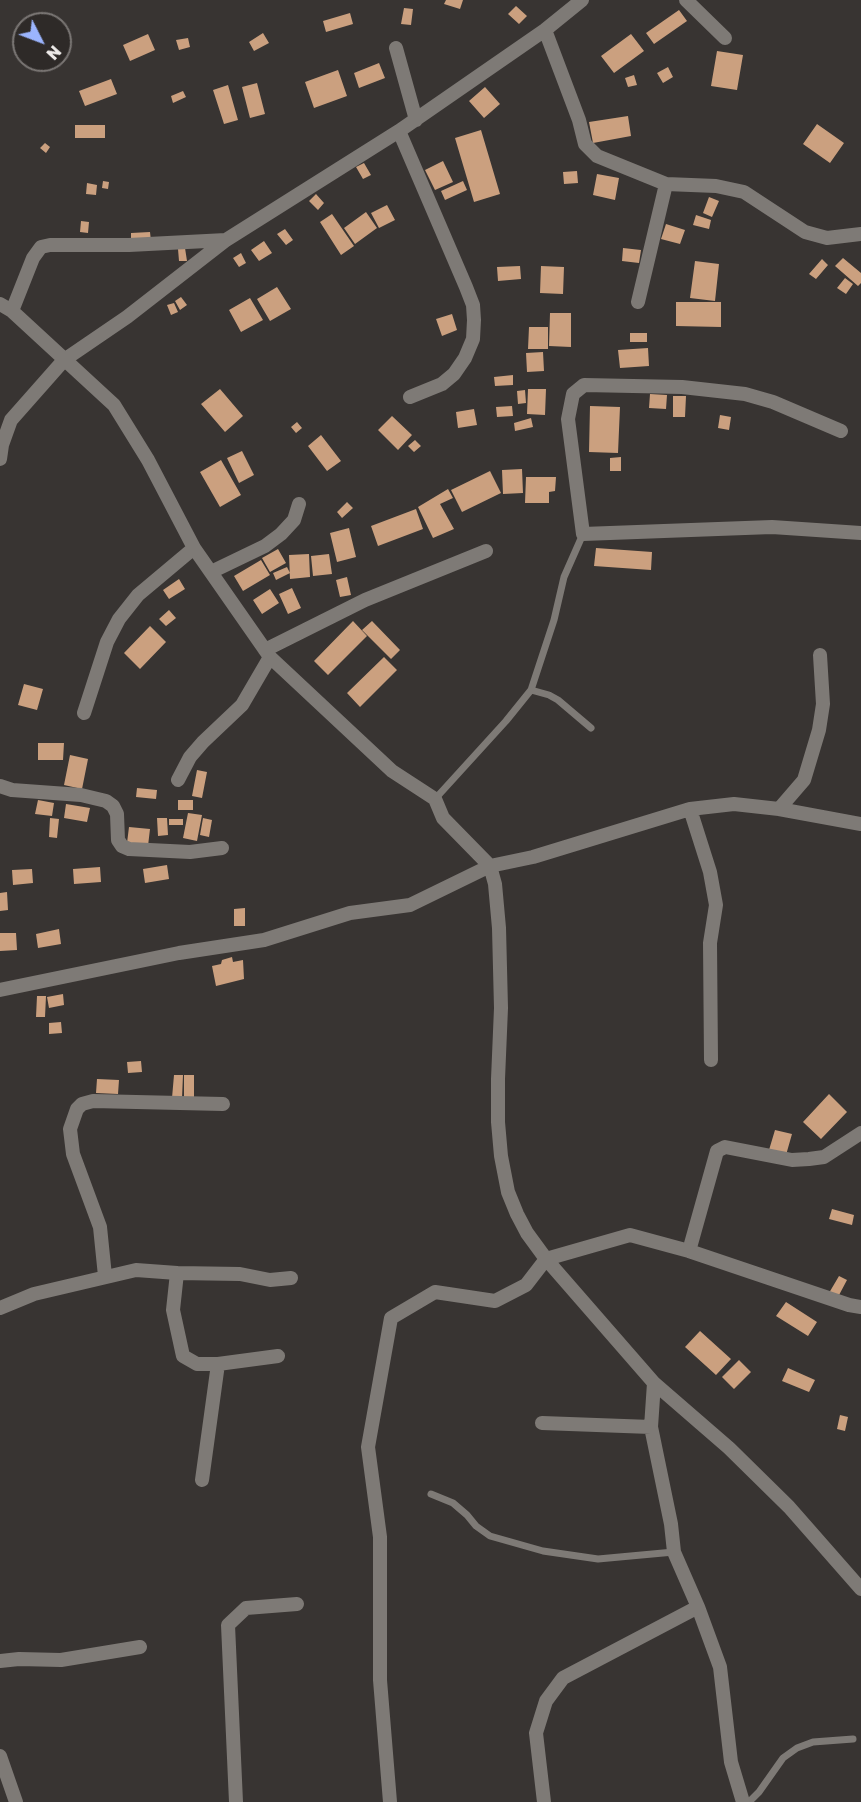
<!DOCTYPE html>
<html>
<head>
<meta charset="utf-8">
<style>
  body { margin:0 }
  #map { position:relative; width:861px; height:1802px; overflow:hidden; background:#383432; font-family:"Golos Text",sans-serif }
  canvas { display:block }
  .north { position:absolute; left:12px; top:12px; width:60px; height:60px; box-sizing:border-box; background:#2e2a28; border:2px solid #7b7775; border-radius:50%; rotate:132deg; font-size:16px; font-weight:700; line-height:24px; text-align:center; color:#eeebe9 }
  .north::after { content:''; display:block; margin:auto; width:21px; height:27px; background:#9bb4fd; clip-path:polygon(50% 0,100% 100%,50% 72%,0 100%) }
</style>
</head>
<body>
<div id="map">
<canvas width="861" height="1802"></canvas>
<div class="north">N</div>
</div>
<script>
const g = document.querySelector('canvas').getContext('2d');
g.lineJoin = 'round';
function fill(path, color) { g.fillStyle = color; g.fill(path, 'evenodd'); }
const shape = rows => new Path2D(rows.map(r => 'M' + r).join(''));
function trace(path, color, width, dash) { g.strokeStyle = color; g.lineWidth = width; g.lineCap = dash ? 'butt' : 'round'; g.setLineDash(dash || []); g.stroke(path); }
fill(shape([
  [446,0,463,0,460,9,444,4],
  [516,6,527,16,519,24,508,14],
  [404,8,413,9,411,25,401,24],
  [679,10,687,21,654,44,646,33],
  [350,13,353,24,326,32,323,21],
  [263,33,269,43,254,51,249,42],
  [148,34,155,50,130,61,123,45],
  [631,34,644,51,614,73,601,56],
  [188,38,190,47,179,50,176,40],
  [717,51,743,55,737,90,711,86],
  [379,63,385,78,359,88,354,73],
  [668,67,673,77,663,83,657,73],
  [338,70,347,96,314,108,305,82],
  [634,75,637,85,628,87,625,78],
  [111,79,117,94,85,106,79,91],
  [257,83,265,114,250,118,242,87],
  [228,85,238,120,224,124,213,90],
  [485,87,500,104,484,118,469,101],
  [183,91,186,97,173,103,171,96],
  [628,116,631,136,593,143,589,122],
  [817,124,844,143,830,163,803,144],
  [75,125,105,125,105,138,75,138],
  [481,130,500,194,474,202,455,138],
  [45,143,50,147,46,153,40,148],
  [443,161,453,182,435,190,425,170],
  [364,163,371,175,363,179,356,167],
  [577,171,578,183,564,184,563,172],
  [597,174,619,178,615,200,593,195],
  [103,181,109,182,108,189,102,188],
  [463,181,467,190,445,200,441,191],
  [87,183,97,185,96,195,86,194],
  [316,194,324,203,318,210,309,201],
  [709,197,719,201,712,217,703,213],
  [387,205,395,220,379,228,371,213],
  [366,212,377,228,355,244,344,228],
  [332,214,354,246,341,255,320,222],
  [696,215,711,220,709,229,693,225],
  [81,221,89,222,88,233,80,232],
  [666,224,685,230,680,244,661,239],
  [285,229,293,240,286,245,277,234],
  [150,232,151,241,131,242,131,233],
  [264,241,272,253,259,261,251,250],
  [185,248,187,261,179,261,178,249],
  [623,248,641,250,639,263,622,261],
  [241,253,246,263,239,267,233,258],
  [843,258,861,273,861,283,858,286,835,266],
  [822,259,828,265,816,279,809,274],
  [695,261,719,264,715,301,690,298],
  [520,266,521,279,498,281,497,267],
  [541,266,564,267,563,294,540,293],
  [845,278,853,284,846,294,837,288],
  [277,287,291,309,270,321,257,299],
  [181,297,187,305,180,310,175,301],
  [250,298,263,320,241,332,229,310],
  [676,302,721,302,721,327,676,326],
  [174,303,178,312,171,315,167,305],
  [550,313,571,313,571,347,549,346],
  [452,314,457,330,442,336,436,319],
  [529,327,548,327,548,349,528,349],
  [630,333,647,333,647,342,630,342],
  [648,348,649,366,620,368,618,350],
  [543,352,544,371,527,372,526,353],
  [513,375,513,385,495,386,494,377],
  [220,389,243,416,225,432,201,404],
  [528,389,546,389,545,415,527,414],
  [525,390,526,403,518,404,517,391],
  [650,394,667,395,666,409,649,408],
  [673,396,686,396,685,417,673,417],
  [512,406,513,416,497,417,496,407],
  [590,406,620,407,618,453,589,452],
  [474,409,477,425,458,428,456,412],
  [720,415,731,417,729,430,718,428],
  [392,416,412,435,398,450,378,430],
  [531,418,533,427,515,431,514,423],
  [297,422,302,428,296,433,291,427],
  [321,435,341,461,327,471,308,446],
  [415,440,421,446,414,452,408,446],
  [242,451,254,475,239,483,227,458],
  [621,457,621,471,610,471,610,458],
  [221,460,241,495,220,507,200,472],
  [522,469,523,493,503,494,502,470],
  [490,471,501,493,462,512,451,490],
  [526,477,556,477,555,491,549,492,549,503,525,503],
  [448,489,453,498,440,504,454,529,433,538,418,507],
  [347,502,353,508,342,518,337,512],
  [416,509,423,529,378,546,371,526],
  [349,528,356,557,337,562,330,533],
  [596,548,652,552,651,570,594,566],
  [278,549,286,563,270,572,262,558],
  [309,554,310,577,290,579,289,555],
  [329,554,332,574,313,576,311,556],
  [261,560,270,575,243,591,234,576],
  [287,567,290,573,276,580,273,573],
  [347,577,351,595,340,597,336,580],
  [179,579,185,589,169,599,163,590],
  [292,588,301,608,288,614,279,594],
  [270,589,279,603,262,614,253,600],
  [169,610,176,618,166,626,159,619],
  [353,621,367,636,328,675,314,661],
  [372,621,400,650,391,659,362,630],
  [150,626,166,642,140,669,124,653],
  [384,657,397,670,360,707,347,693],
  [24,684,43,689,37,710,18,705],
  [38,743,64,743,63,760,38,760],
  [70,755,88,759,82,789,64,785],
  [197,770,207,772,202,798,192,796],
  [137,788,157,790,156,799,136,797],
  [38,800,54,803,52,816,35,814],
  [178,800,193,800,193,810,178,810],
  [66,804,90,808,87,822,64,818],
  [188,813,202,815,197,841,183,838],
  [50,818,59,819,57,838,49,837],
  [157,818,167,818,168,835,158,836],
  [203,818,212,820,209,837,200,835],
  [169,819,183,819,183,825,169,825],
  [129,827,150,829,148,846,127,843],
  [167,865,169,879,145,883,143,869],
  [100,867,101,882,74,884,73,869],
  [32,869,33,883,13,885,12,870],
  [7,892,8,910,0,911,0,893],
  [245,908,245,926,234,926,234,909],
  [59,929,61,944,38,948,36,934],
  [0,933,16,933,17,950,0,951],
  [232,957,233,962,243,960,244,979,216,986,212,966,221,964,222,960],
  [63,994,64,1005,49,1008,47,997],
  [37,996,46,996,45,1017,36,1017],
  [61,1022,62,1033,49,1034,49,1023],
  [141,1061,142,1072,128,1073,127,1062],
  [174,1075,183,1075,182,1098,172,1098],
  [184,1075,194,1075,194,1098,184,1097],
  [97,1079,119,1080,118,1094,96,1093],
  [829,1094,847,1112,821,1139,803,1122],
  [775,1130,792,1134,786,1155,769,1150],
  [832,1209,854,1215,852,1225,829,1219],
  [839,1276,847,1280,838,1297,829,1293],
  [786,1302,817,1322,808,1336,776,1316],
  [700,1331,731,1359,716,1375,685,1347],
  [739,1360,751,1372,734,1389,722,1377],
  [788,1368,815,1380,809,1392,782,1381],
  [840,1415,848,1417,845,1431,837,1429]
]), '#cba07f');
trace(shape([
  [531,690,549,695,558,700,591,728],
  [435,799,506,721,531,690,554,620,564,577,583,534],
  [431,1494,453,1503,467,1515,476,1526,490,1536,543,1551,598,1559,674,1552],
  [749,1802,759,1792,783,1758,797,1748,813,1742,853,1739]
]), '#7e7a76', 7);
trace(shape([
  [686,0,725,38],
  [545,30,579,120,585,144,597,156,666,184,716,186,744,192,805,232,827,238,861,234],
  [396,48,416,120],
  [399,131,466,287,473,305,474,320,473,339,465,358,454,374,442,384,410,397],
  [638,302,666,184],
  [0,304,12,311,114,405,148,460,194,548,270,657,392,771,435,799,443,818,490,866,495,884,499,928,501,1008,498,1079,498,1122,501,1156,508,1192,517,1214,527,1233,546,1259,654,1383,729,1448,789,1507,861,1589],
  [12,311,33,258,41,247,50,245,129,245,226,240],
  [841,431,773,402,745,394,682,387,584,385,573,394,568,419,583,534,772,527,861,533],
  [0,459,2,445,11,420,64,360,127,317,226,240,399,131,545,30,582,0],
  [211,572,265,546,281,534,294,520,299,504],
  [265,650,365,600,486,551],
  [84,713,107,642,119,619,138,595,194,548],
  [178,780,190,757,203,742,242,705,270,657],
  [0,786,12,790,81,795,106,801,113,806,117,814,118,840,122,846,129,849,190,852,222,848],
  [690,809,710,872,716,905,710,943,711,1060],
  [779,809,804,780,819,730,823,704,820,655],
  [0,990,179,953,264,940,350,913,410,905,490,866,533,857,690,809,734,804,779,809,861,824],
  [689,1251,717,1151,725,1147,792,1160,809,1159,824,1157,861,1133],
  [177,1273,173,1310,183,1356,197,1364,218,1364,278,1356],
  [105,1276,100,1227,73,1154,70,1129,77,1109,82,1104,93,1101,223,1104],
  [0,1308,34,1294,136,1270,177,1273,240,1274,270,1280,291,1278],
  [654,1383,651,1427,671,1524,674,1552,698,1607,720,1667,731,1762,743,1802],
  [542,1423,651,1427],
  [202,1480,218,1364],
  [0,1661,19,1659,61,1660,140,1647],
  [0,1756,16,1802],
  [236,1802,228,1625,246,1608,297,1604],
  [390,1802,380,1680,380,1537,368,1447,391,1318,435,1292,495,1301,526,1285,546,1259,630,1235,689,1251,849,1305,861,1307],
  [544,1802,536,1733,546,1701,563,1678,698,1607]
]), '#7e7a76', 14);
</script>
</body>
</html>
